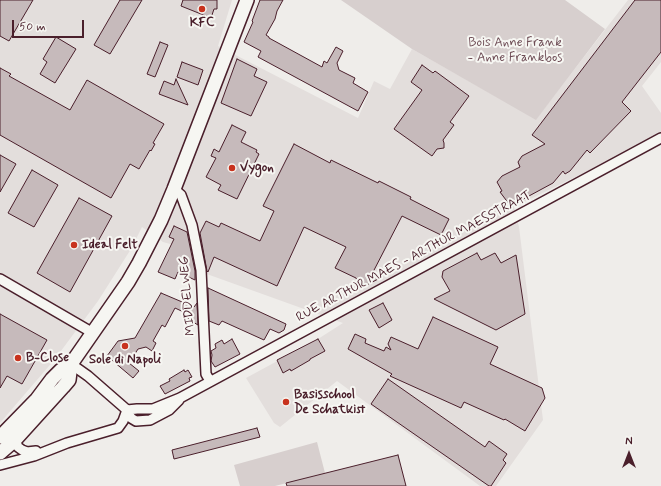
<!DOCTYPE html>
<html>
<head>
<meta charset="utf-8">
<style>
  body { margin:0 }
  #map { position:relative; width:661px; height:486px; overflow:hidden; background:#efedea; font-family:Mynerve,sans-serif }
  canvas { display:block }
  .north { position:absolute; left:609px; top:434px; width:40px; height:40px; -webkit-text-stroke:3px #f6f6f2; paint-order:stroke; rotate:0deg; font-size:11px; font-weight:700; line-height:16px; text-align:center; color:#4a1f2b }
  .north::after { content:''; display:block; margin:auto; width:14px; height:18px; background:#4a1f2b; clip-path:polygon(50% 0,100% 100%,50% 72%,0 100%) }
  .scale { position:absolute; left:12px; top:20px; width:72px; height:18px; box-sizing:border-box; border:2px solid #4a1f2b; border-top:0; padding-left:5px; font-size:12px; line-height:14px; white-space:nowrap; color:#4a1f2b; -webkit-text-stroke:3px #f6f6f2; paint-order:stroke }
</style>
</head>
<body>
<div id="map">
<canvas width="661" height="486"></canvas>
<div class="north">N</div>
<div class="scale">50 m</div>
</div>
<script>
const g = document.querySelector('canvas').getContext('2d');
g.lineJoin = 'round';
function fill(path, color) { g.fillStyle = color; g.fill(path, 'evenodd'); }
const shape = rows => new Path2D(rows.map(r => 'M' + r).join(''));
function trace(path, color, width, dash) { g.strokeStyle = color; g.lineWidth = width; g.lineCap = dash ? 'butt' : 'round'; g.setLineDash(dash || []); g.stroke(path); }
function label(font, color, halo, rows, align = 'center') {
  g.font = font + ' Mynerve,sans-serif'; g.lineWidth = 4; g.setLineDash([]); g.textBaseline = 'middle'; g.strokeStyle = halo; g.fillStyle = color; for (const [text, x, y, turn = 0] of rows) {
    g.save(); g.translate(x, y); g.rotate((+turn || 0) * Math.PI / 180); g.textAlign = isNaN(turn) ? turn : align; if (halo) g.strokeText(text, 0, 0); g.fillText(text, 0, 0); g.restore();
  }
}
fill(shape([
  [0,0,232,0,218,46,358,118,374,81,390,89,412,49,536,119,628,0,661,0,661,62,642,86,661,113,661,135,514,207,519,227,543,420,496,486,480,486,337,381,280,427,274,423,246,378,318,339,343,323,204,273,195,251,163,242,142,227,131,249,98,301,55,359,0,423]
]), '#e3dedc');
fill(shape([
  [341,0,565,0,605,29,536,120,412,49],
  [317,442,325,473,275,486,240,486,234,465]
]), '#d7cfce');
const building = shape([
  [0,0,33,0,9,41,0,36,0,0],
  [120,0,142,0,110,54,94,45,120,0],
  [183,0,217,0,217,9,214,9,211,18,181,6,183,0],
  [260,0,283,0,277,11,275,19,266,35,269,37,269,38,322,67,324,61,327,63,336,47,343,51,337,63,339,70,355,78,353,83,368,92,358,111,258,57,261,51,244,42,253,22,252,21,260,0],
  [635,0,661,0,661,52,622,102,631,111,590,153,587,150,570,171,565,174,563,171,553,183,516,203,509,204,500,192,502,191,497,182,502,176,520,167,518,162,522,156,545,144,532,135,635,0],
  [56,37,76,49,55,83,40,74,47,62,43,59,56,37],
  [160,42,168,45,155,77,147,74,160,42],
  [237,59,257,69,254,76,267,82,251,116,221,103,237,59],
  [182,62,203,70,198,85,177,77,182,62],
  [422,65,433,73,435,71,469,96,450,122,454,125,443,140,444,143,444,148,437,149,432,156,394,129,422,90,411,82,422,65],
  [0,68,11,74,9,76,70,110,87,80,164,124,153,143,155,144,151,151,150,150,139,169,130,164,111,198,0,135,0,68],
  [176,79,188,105,159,94,164,81,174,85,176,79],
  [232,125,246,132,241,142,257,150,256,152,259,154,237,199,218,190,221,185,206,177,216,158,211,156,214,149,219,152,232,125],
  [294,144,330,163,331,160,378,183,379,181,411,197,410,199,449,219,441,235,402,216,372,274,380,278,361,288,356,278,335,268,346,247,304,227,277,286,214,257,208,272,207,271,200,233,206,221,219,227,221,223,260,241,274,211,263,206,294,144],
  [0,155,16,164,0,192,0,155],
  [32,170,58,185,34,227,8,213,32,170],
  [79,198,112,216,70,292,37,273,79,198],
  [174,226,187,232,195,271,195,280,178,272,175,279,158,272,174,239,169,237,174,226],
  [477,253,481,260,495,253,501,263,516,255,525,314,496,330,434,299,450,291,442,277,443,271,477,253],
  [208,288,286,324,284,330,279,333,270,329,264,340,222,321,219,325,209,321,208,288],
  [161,293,194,307,197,303,198,325,188,319,190,315,175,308,165,327,162,325,153,341,156,343,152,351,146,347,138,349,129,363,139,371,133,378,107,356,118,341,135,338,161,293],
  [383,303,392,320,379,328,369,310,383,303],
  [0,314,47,340,22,384,7,376,0,388,0,314],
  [433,317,498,347,490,364,542,388,545,398,525,431,505,419,504,420,464,402,461,408,390,376,392,374,348,349,355,334,366,339,365,343,384,351,386,347,391,350,388,344,391,337,418,349,433,317],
  [232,339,240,354,215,367,211,361,212,355,211,351,216,348,215,344,222,340,224,344,232,339],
  [318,339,325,351,310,359,310,360,291,371,290,369,283,373,277,360,318,339],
  [184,370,185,372,188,370,192,377,189,378,190,381,165,394,160,386,170,381,169,379,184,370],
  [388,379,485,447,489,441,507,454,503,460,506,463,491,486,489,486,371,404,388,379],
  [257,428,260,437,174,459,172,450,257,428],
  [398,455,406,486,287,486,286,483,398,455]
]);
fill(building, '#c6babb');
trace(building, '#4a1f2b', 1);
const street = shape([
  [174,189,181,195,192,225,201,270,206,374,210,381],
  [0,279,93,333],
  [71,364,88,376,127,410,131,418,136,421,150,420,169,410,179,400],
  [127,410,137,409,153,409,180,398,661,138],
  [15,434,15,440,18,447,22,450,27,452,36,451],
  [0,465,34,456,67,443,118,428,123,421,127,410]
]);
const secondary = shape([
  [0,437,37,399,52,379,61,370,71,364,128,282,139,263,161,220,174,189,247,0],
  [0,453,15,440,63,387,69,380,71,364]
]);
trace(street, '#4a1f2b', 12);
trace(secondary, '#4a1f2b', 16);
trace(street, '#f6f6f2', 9);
trace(secondary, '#f6f6f2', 13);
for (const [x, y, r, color] of [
  [202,9,4,"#c8321e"],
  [232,168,4,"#c8321e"],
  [74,245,4,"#c8321e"],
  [125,346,4,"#c8321e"],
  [18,358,4,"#c8321e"],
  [286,402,4,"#c8321e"]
]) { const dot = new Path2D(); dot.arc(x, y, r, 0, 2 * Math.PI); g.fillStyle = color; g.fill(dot); trace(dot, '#f6f6f2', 1.5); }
label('bold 13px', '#4a1f2b', '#f6f6f2', [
  ["KFC",202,23,"center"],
  ["Vygon",240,168],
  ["Ideal Felt",82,245],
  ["B-Close",26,358],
  ["Sole di Napoli",125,360,"center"],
  ["Basisschool",294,395],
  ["De Schatkist",294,410]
], 'left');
label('13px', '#6d4b54', '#f6f6f2', [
  ["Bois Anne Frank",515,43],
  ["- Anne Frankbos",515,58]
]);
label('13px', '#4a1f2b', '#f6f6f2', [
  ["RUE ARTHUR MAES - ARTHUR MAESSTRAAT",414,257,-28],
  ["MIDDELWEG",188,296,-95]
]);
</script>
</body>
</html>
